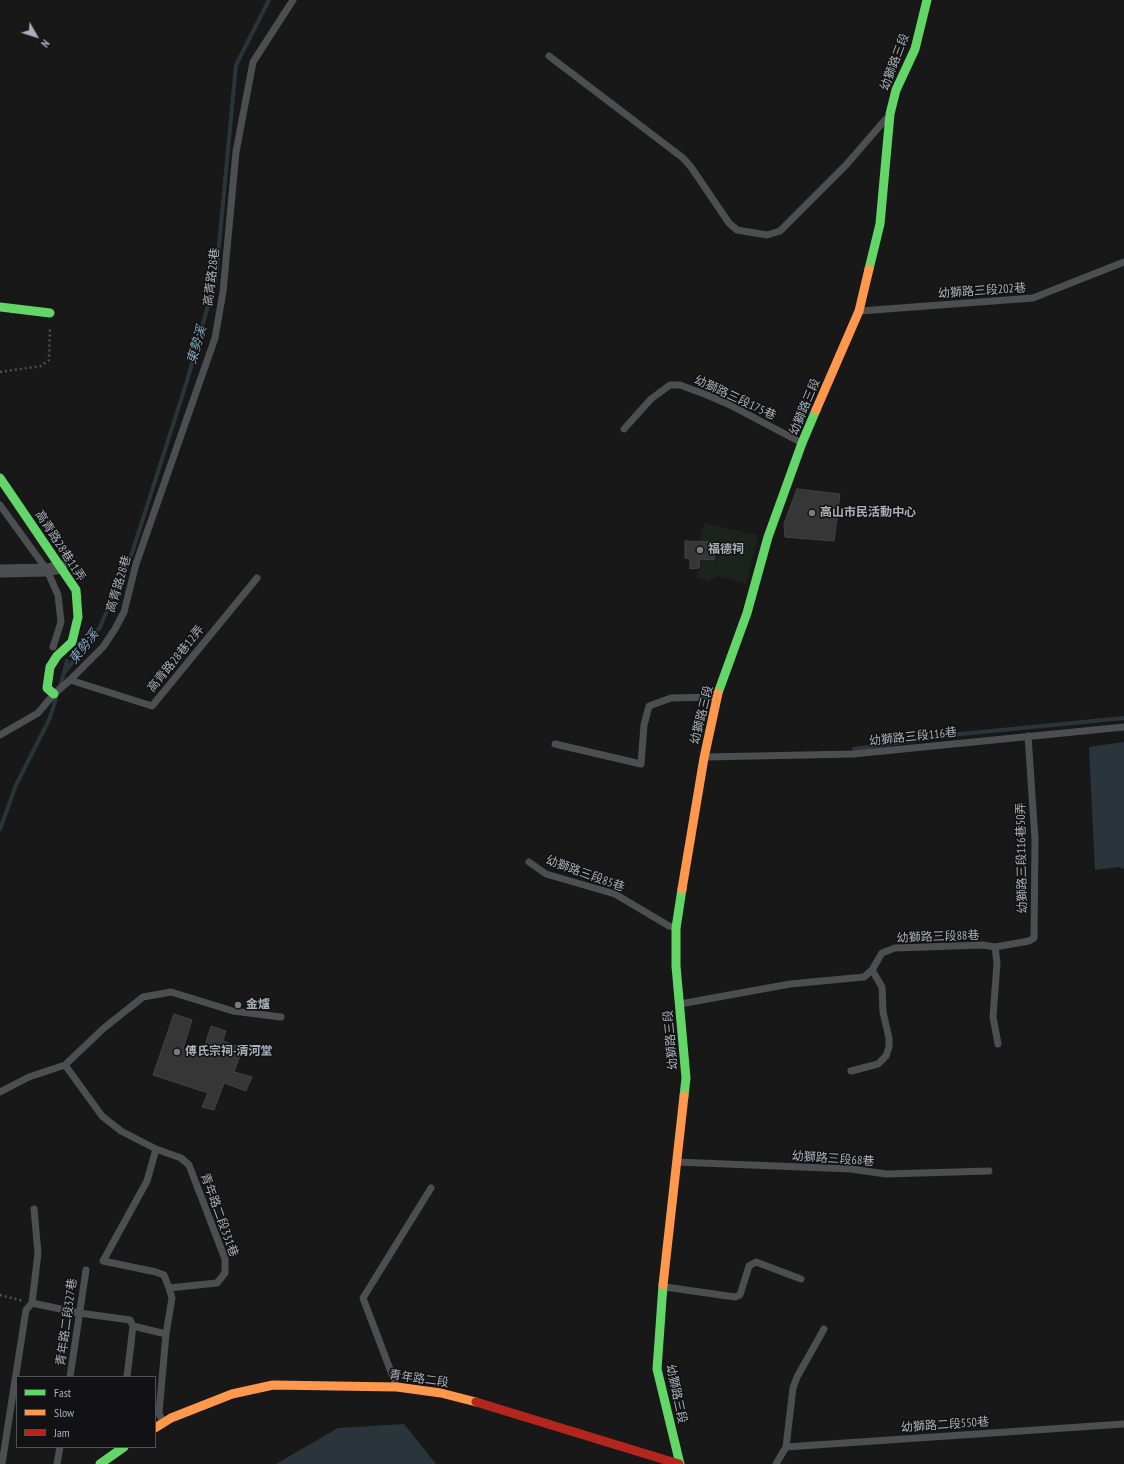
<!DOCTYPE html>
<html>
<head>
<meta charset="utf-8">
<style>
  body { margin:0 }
  #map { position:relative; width:1124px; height:1464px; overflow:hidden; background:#181818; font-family:"PT Sans Narrow",sans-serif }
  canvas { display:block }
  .legend { position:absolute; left:16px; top:1376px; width:140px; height:72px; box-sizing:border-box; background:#121214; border:1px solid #4e5156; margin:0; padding:5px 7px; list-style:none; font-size:12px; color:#a8b0ba }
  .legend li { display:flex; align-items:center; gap:8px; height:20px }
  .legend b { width:20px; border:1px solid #4e5156 }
  .north { position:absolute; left:16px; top:16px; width:40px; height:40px; -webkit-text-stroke:3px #121214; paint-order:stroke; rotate:129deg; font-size:11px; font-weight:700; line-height:16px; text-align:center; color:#a8b0ba }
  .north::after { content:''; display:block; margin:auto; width:14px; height:18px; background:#a8b0ba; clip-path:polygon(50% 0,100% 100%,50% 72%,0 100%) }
</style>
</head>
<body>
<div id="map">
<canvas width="1124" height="1464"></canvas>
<ul class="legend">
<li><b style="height:5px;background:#63d668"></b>Fast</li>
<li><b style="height:5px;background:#ff974d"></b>Slow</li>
<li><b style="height:5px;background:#b3261e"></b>Jam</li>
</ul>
<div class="north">N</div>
</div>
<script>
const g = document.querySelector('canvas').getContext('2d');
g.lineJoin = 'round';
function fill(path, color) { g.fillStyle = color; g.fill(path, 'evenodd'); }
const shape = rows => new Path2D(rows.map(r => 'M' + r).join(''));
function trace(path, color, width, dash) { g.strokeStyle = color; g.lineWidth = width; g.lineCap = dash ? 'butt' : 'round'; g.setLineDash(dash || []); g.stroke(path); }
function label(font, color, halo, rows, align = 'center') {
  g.font = font + ' "PT Sans Narrow","Noto Sans TC",sans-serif'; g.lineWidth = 3; g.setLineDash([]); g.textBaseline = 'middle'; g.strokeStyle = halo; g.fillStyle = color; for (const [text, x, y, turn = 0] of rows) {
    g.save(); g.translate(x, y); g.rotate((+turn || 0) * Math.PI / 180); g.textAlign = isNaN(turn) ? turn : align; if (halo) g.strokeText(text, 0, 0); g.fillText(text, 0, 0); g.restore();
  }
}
fill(shape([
  [705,523,758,535,746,584,718,576,708,581,696,577,702,561,715,561,715,542,699,541]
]), '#1b231c');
fill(shape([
  [1124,742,1124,869,1119,867,1095,870,1089,747],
  [404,1424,436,1464,276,1464,338,1428]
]), '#2a353b');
trace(shape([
  [64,673,100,627,132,553,187,381,216,277,236,65,269,0],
  [60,687,67,661],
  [854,749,951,735,1124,718],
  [0,829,16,785,49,720,56,699]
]), '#2a353b', 4);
const building = shape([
  [797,489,840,494,834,541,785,537,784,524,797,489],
  [685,541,715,542,714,560,700,559,699,568,690,569,690,559,685,558,685,541],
  [174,1014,192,1020,183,1049,202,1055,211,1026,226,1031,223,1041,243,1048,234,1072,252,1077,246,1091,224,1083,214,1110,202,1107,208,1093,153,1075,174,1014]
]);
fill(building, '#363637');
trace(building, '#404244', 1);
trace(shape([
  [0,372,41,366,49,360,50,328],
  [0,1295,23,1301]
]), '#4e5053', 2.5, [2, 3]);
trace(shape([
  [549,56,683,158,691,167,729,223,737,230,767,235,780,231,846,165,885,120],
  [860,311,1033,298,1124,262],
  [624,429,651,399,670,385,680,385,707,395,730,405,802,443],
  [0,505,47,570,58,595,61,622,53,647],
  [70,680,152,706,257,578],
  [0,735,38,713,54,694,70,680,103,647,115,629,124,612,136,564,215,338,223,292,236,152,253,62,293,0],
  [555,744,641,764,644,725,649,706,671,698,717,697],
  [706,757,853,754,1124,727],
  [529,862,546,874,615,894,669,926,675,927],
  [995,947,1029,941,1034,938,1035,839,1028,736],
  [680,1004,790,984,864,977,872,970,882,953,895,948,983,945,995,947,997,963,993,1017,998,1044],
  [65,1065,102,1116,121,1131,156,1149,181,1158,189,1165,225,1259,225,1273,217,1283,169,1288,172,1298,166,1334,159,1413,163,1423],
  [851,1071,878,1064,886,1056,889,1047,889,1038,883,1012,882,987,872,970],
  [0,1092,29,1077,65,1065,104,1028,143,997,171,992,233,1011,281,1017],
  [156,1149,147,1181,103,1261,156,1272,164,1275,169,1288],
  [676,1162,851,1169,886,1174,989,1171],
  [665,1287,735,1297,740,1295,749,1266,756,1262,801,1279],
  [32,1303,79,1313,130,1320,133,1326,166,1334],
  [70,1377,86,1270],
  [127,1377,133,1326],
  [396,1385,363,1298,431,1188],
  [786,1447,793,1388,797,1377,824,1329],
  [2,1464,26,1310,32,1303,38,1253,34,1209],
  [57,1464,60,1447],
  [776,1464,786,1447,1124,1424]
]), '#4c4e51', 7);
trace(shape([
  [0,571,47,570,61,567]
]), '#4c4e51', 13);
trace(shape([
  [869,269,880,224,890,114,896,90,915,49,927,0],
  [0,307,50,313],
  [0,478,76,590,78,617,72,642,57,656,50,667,47,688,54,694],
  [718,693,747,613,768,537,802,443,816,410],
  [682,889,676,928,676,966,686,1078,684,1096],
  [663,1285,657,1369,680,1464],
  [100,1464,124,1447]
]), '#63d668', 9);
trace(shape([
  [816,410,859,311,869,269],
  [682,889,704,758,718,693],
  [663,1285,684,1096],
  [155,1428,171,1418,232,1394,273,1385,397,1387,441,1393,476,1402]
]), '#ff974d', 9);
trace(shape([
  [476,1402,679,1464]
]), '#b3261e', 9);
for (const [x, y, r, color] of [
  [812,513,4,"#767b81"],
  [700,550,4,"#767b81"],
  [238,1005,4,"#767b81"],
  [177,1052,4,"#767b81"]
]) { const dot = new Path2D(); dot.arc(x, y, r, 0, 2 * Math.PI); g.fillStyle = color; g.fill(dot); trace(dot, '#121214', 1.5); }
label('12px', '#a8b0ba', '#121214', [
  ["幼獅路三段",895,62,-69],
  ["高青路28巷",212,277,-83],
  ["幼獅路三段202巷",982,291,-4],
  ["幼獅路三段175巷",735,398,25],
  ["幼獅路三段",805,407,-67],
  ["高青路28巷11弄",60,546,57],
  ["高青路28巷",119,584,-73],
  ["高青路28巷12弄",176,659,-51],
  ["幼獅路三段",702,715,-76],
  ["幼獅路三段116巷",913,737,-6],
  ["幼獅路三段116巷50弄",1022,858,-91],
  ["幼獅路三段85巷",585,874,20],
  ["幼獅路三段88巷",938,937,-2],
  ["幼獅路三段",671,1040,-95],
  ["幼獅路三段68巷",833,1159,4],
  ["青年路二段331巷",219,1215,70],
  ["青年路二段327巷",67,1322,-82],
  ["青年路二段",419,1379,8],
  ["幼獅路三段",676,1394,78],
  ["幼獅路二段550巷",945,1425,-4]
]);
label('bold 12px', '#a8b0ba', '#121214', [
  ["高山市民活動中心",820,513],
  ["福德祠",708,550],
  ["金爐",246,1005],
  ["傅氏宗祠-清河堂",185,1052]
], 'left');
label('italic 13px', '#7da3b7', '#121214', [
  ["東勢溪",197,345,-74],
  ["東勢溪",84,647,-52]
]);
</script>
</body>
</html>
